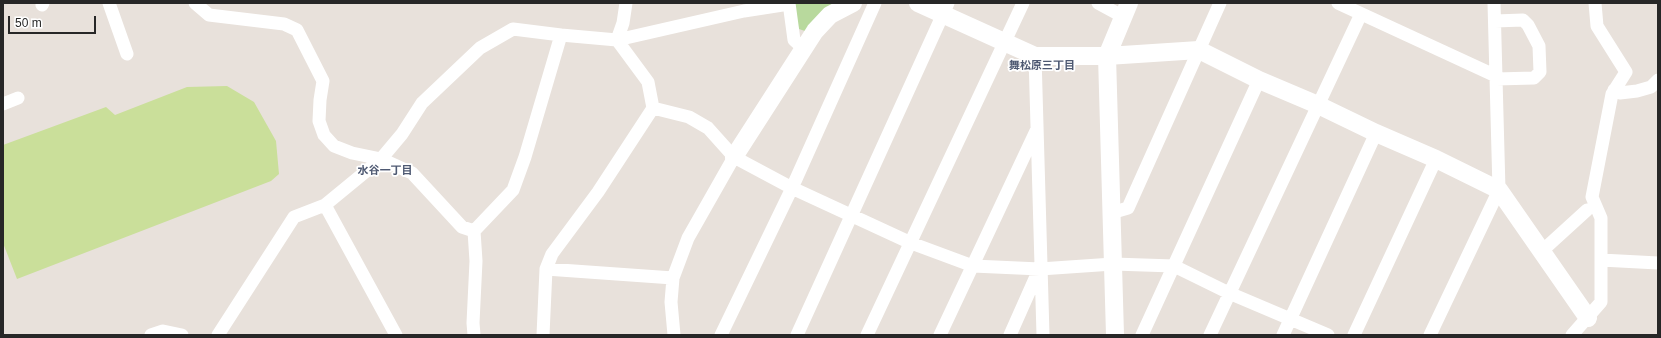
<!DOCTYPE html>
<html>
<head>
<meta charset="utf-8">
<style>
  body { margin:0 }
  #map { position:relative; width:1661px; height:338px; overflow:hidden; background:#e8e1db; font-family:Arial,sans-serif }
  canvas { display:block }
  .frame { position:absolute; inset:0; border:4px solid #272727; pointer-events:none }
  .scale { position:absolute; left:8px; top:16px; width:88px; height:18px; box-sizing:border-box; border:2px solid #272727; border-top:0; padding-left:5px; font-size:12px; line-height:14px; white-space:nowrap; color:#272727; -webkit-text-stroke:3px #fff; paint-order:stroke }
</style>
</head>
<body>
<div id="map">
<canvas width="1661" height="338"></canvas>
<div class="frame"></div>
<div class="scale">50 m</div>
</div>
<script>
const g = document.querySelector('canvas').getContext('2d');
g.lineJoin = 'round';
function fill(path, color) { g.fillStyle = color; g.fill(path, 'evenodd'); }
const shape = rows => new Path2D(rows.map(r => 'M' + r).join(''));
function trace(path, color, width, dash) { g.strokeStyle = color; g.lineWidth = width; g.lineCap = dash ? 'butt' : 'round'; g.setLineDash(dash || []); g.stroke(path); }
function label(font, color, halo, rows, align = 'center') {
  g.font = font + ' Arial,"Noto Sans JP",sans-serif'; g.lineWidth = 3.5; g.setLineDash([]); g.textBaseline = 'middle'; g.strokeStyle = halo; g.fillStyle = color; for (const [text, x, y, turn = 0] of rows) {
    g.save(); g.translate(x, y); g.rotate((+turn || 0) * Math.PI / 180); g.textAlign = isNaN(turn) ? turn : align; if (halo) g.strokeText(text, 0, 0); g.fillText(text, 0, 0); g.restore();
  }
}
fill(shape([
  [794,3,838,3,805,31,799,29,795,19]
]), '#b8d99d');
fill(shape([
  [227,86,254,102,276,141,279,174,271,181,17,279,3,243,3,145,106,107,115,115,187,87]
]), '#cadf9a');
trace(shape([
  [109,3,127,54],
  [195,3,209,15,284,24,297,30,323,81,320,100,319,121,324,135,334,146,352,153,381,159,412,173,462,227,474,231],
  [789,3,794,40,804,49],
  [1098,3,1122,16],
  [1338,3,1496,76],
  [42,5,43,3],
  [1495,21,1523,20,1528,25,1539,46,1540,72,1534,78,1496,79],
  [561,35,617,40,744,11,789,4],
  [617,40,623,23,626,3],
  [1035,56,1043,335],
  [1614,90,1620,93,1637,91,1651,87,1658,80],
  [3,104,18,98],
  [653,108,689,117,708,128,734,157,792,188,911,243,973,266,1040,269,1113,264,1174,266,1229,293,1328,335],
  [1111,213,1128,208,1220,3],
  [1542,251,1587,210],
  [1601,260,1658,263],
  [546,269,673,278],
  [151,335,163,331,182,335],
  [218,335,294,217,325,205],
  [396,335,325,205,381,159,402,134,422,103,480,48,513,29,561,35,525,157,513,190,474,231,476,261,473,323,474,335],
  [543,335,546,269,552,254,598,192,653,108,648,82,617,40],
  [674,335,671,302,673,278,688,238,734,157],
  [721,335,792,188,875,3],
  [797,335,948,3],
  [867,335,1023,3],
  [940,335,1036,131],
  [1010,335,1038,272],
  [1142,335,1259,80],
  [1210,335,1361,14],
  [1283,335,1376,133],
  [1354,335,1436,159],
  [1430,335,1499,190,1494,3],
  [1572,335,1601,302,1601,218,1592,197,1612,94,1626,72,1597,26,1595,3]
]), '#fff', 13);
trace(shape([
  [918,3,1035,56,1107,56,1199,50,1259,80,1318,105,1376,133,1436,159,1499,190,1588,318],
  [734,157,815,31,830,15,853,3],
  [1115,335,1107,56,1129,3]
]), '#fff', 18);
label('bold 11px', '#4e5972', '#fff', [
  ["舞松原三丁目",1042,66],
  ["水谷一丁目",385,171]
]);
</script>
</body>
</html>
